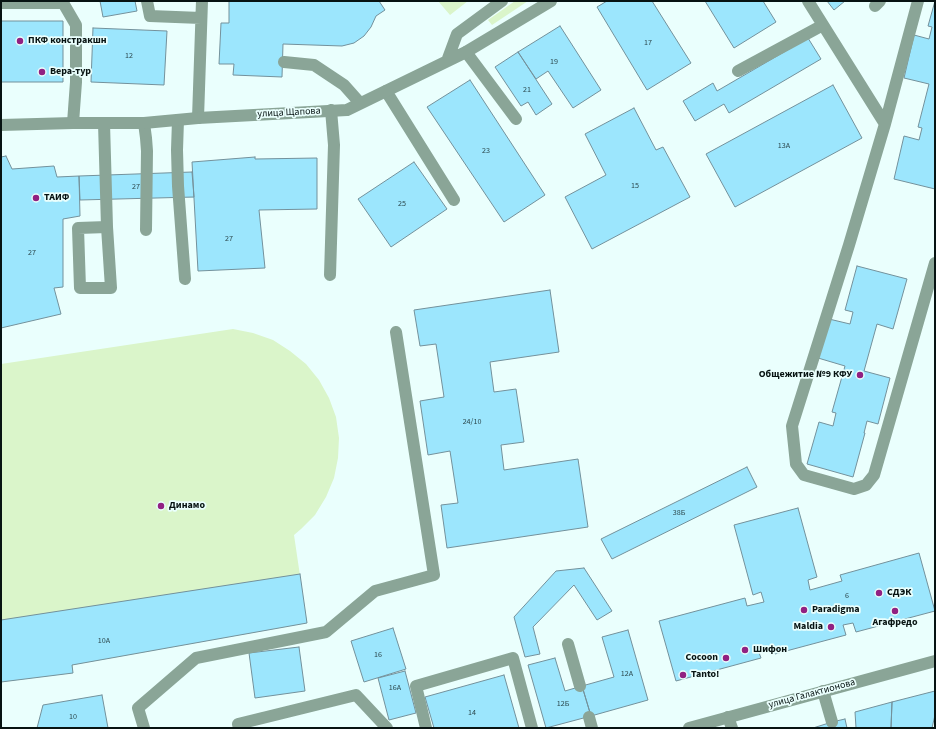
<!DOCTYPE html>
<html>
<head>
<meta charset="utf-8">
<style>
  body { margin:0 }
  #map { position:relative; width:936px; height:729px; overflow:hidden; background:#eafffd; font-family:"Source Sans 3",sans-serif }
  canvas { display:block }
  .frame { position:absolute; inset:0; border:2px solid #071312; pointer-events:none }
</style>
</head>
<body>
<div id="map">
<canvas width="936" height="729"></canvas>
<div class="frame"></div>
</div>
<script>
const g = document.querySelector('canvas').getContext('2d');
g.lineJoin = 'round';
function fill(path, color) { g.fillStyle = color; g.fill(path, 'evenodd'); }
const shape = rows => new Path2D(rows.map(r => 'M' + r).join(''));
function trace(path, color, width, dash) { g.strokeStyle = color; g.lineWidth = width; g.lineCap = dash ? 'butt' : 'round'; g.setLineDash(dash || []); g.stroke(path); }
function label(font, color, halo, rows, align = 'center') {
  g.font = font + ' "Source Sans 3",sans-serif'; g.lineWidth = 3.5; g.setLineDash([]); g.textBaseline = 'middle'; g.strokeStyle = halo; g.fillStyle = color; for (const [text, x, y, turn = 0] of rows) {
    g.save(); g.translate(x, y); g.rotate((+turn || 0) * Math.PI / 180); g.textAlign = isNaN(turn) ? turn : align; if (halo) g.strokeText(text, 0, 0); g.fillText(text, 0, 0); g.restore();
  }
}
fill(shape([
  [438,1,468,1,450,15],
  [515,1,528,1,492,25,488,20],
  [233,329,253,333,273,340,290,351,306,364,319,380,329,398,336,417,339,438,338,458,334,478,326,497,315,515,301,529,294,535,307,623,73,665,73,673,1,682,1,364]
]), '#daf5ca');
const building = shape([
  [100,1,135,1,137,11,103,17,100,1],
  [229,1,379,1,385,10,376,16,371,27,364,36,354,43,342,46,283,44,282,77,233,75,234,64,219,64,221,23,229,23,229,1],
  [607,1,652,1,691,63,647,90,597,7,607,1],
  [705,1,763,1,776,22,734,48,705,1],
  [827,1,845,1,834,10,827,1],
  [935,1,935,189,894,179,904,136,919,140,922,128,918,127,929,84,904,78,914,35,929,39,932,27,928,26,935,1],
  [1,21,63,21,63,82,1,82,1,21],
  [560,26,601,90,573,108,548,71,536,79,518,52,560,26],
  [93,28,167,31,164,85,91,82,93,28],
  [808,38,821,59,729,113,724,104,695,121,683,101,713,83,717,91,808,38],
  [518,52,552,104,536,115,528,102,521,106,495,67,518,52],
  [470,80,545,195,504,222,427,107,470,80],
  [833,85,862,138,735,207,706,154,833,85],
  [634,108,656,150,663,147,690,197,592,249,565,197,606,175,585,134,634,108],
  [6,156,12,169,54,166,57,177,79,176,80,216,63,219,63,287,54,288,61,314,1,328,1,157,6,156],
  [255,157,255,159,317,158,317,209,259,210,265,268,198,271,192,162,255,157],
  [414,162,447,209,391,247,358,199,414,162],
  [192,172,194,197,80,200,79,176,192,172],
  [857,266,907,279,893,329,877,324,864,371,890,378,878,424,867,421,864,433,865,433,853,477,807,464,819,422,833,426,836,413,832,412,845,366,818,358,829,319,850,324,853,312,845,310,857,266],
  [550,290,559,352,490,362,494,392,516,389,524,442,501,445,504,470,578,459,588,527,447,548,441,505,458,503,450,451,428,455,420,401,444,397,436,344,420,346,414,310,550,290],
  [747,467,757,487,612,559,601,539,747,467],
  [798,508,817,577,808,580,810,590,842,581,840,575,919,553,935,611,856,632,853,623,843,625,846,635,775,654,772,646,758,650,761,658,676,681,659,621,745,598,747,606,764,602,761,592,753,595,734,525,798,508],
  [584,568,612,611,597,620,574,585,533,627,540,654,525,657,514,617,556,571,584,568],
  [300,574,307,623,72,665,73,673,1,682,1,620,300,574],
  [393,628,406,669,364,682,351,641,393,628],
  [628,630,648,700,591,716,582,686,614,677,602,637,628,630],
  [299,647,305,691,255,698,249,653,299,647],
  [555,658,565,691,582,686,591,716,546,728,528,665,555,658],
  [405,671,416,713,389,720,378,678,405,671],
  [504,675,519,728,434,728,425,697,504,675],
  [935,691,935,715,932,728,891,728,892,702,935,691],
  [102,695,108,728,37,728,43,705,102,695],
  [892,702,891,728,856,728,855,712,892,702],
  [845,719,847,728,813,728,832,722,845,719]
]);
fill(building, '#9ce6fd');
trace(building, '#73919b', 1);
trace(shape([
  [62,1,76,25,76,82,73,123],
  [147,1,150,16,201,18],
  [808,1,885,124,849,245,792,426,796,464,804,475,854,489,866,485,874,475,935,263],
  [1,3,63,3],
  [875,6,880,1],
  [466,52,516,119],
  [284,62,314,65,344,85,360,103],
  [738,71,823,25],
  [386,91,454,200],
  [198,118,202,1],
  [178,120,177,150,178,186,185,279],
  [104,123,107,227,78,228,80,288,111,288,107,227],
  [144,123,146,138,147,151,146,230],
  [885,124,918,1],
  [330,275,334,145,331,110],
  [568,644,580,686],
  [823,691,832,722],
  [589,717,592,728],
  [728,717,732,728],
  [144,728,138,708,196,658,326,632,375,591,434,575,396,332],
  [239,728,238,724,356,695,387,728],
  [426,728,416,686,513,658,532,728]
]), '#8aa597', 12);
trace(shape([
  [447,61,457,34,502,1],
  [1,125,73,123,144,123,198,118,347,110,466,52,551,1],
  [689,728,935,661]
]), '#8aa597', 12);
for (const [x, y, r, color] of [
  [20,41,4,"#912182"],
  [42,72,4,"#912182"],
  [36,198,4,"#912182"],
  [860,375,4,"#912182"],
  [161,506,4,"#912182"],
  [879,593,4,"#912182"],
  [804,610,4,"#912182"],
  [895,611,4,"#912182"],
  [831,627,4,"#912182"],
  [745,650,4,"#912182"],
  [726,658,4,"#912182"],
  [683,675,4,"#912182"]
]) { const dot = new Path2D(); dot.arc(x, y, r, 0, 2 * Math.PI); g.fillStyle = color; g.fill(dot); trace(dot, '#eafffd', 1.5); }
label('8px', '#2c484d', null, [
  ["17",648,43],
  ["12",129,56],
  ["19",554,62],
  ["21",527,90],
  ["13А",784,146],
  ["23",486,151],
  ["15",635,186],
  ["27",136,187],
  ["25",402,204],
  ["27",229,239],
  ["27",32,253],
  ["24/10",472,422],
  ["38Б",679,513],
  ["6",847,596],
  ["10А",104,641],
  ["16",378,655],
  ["12А",627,674],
  ["16А",395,688],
  ["12Б",563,704],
  ["14",472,713],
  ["10",73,717]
]);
label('bold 10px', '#071312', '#eafffd', [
  ["ПКФ констракшн",28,41],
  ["Вера-тур",50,72],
  ["ТАИФ",44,198],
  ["Общежитие №9 КФУ",852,375,"right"],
  ["Динамо",169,506],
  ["СДЭК",887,593],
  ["Paradigma",812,610],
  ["Агафредо",895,623,"center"],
  ["Maldia",823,627,"right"],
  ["Шифон",753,650],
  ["Cocoon",718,658,"right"],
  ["Tanto!",691,675]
], 'left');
label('10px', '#071312', '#eafffd', [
  ["улица Щапова",289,113,-3],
  ["улица Галактионова",812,694,-15]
]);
</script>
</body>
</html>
